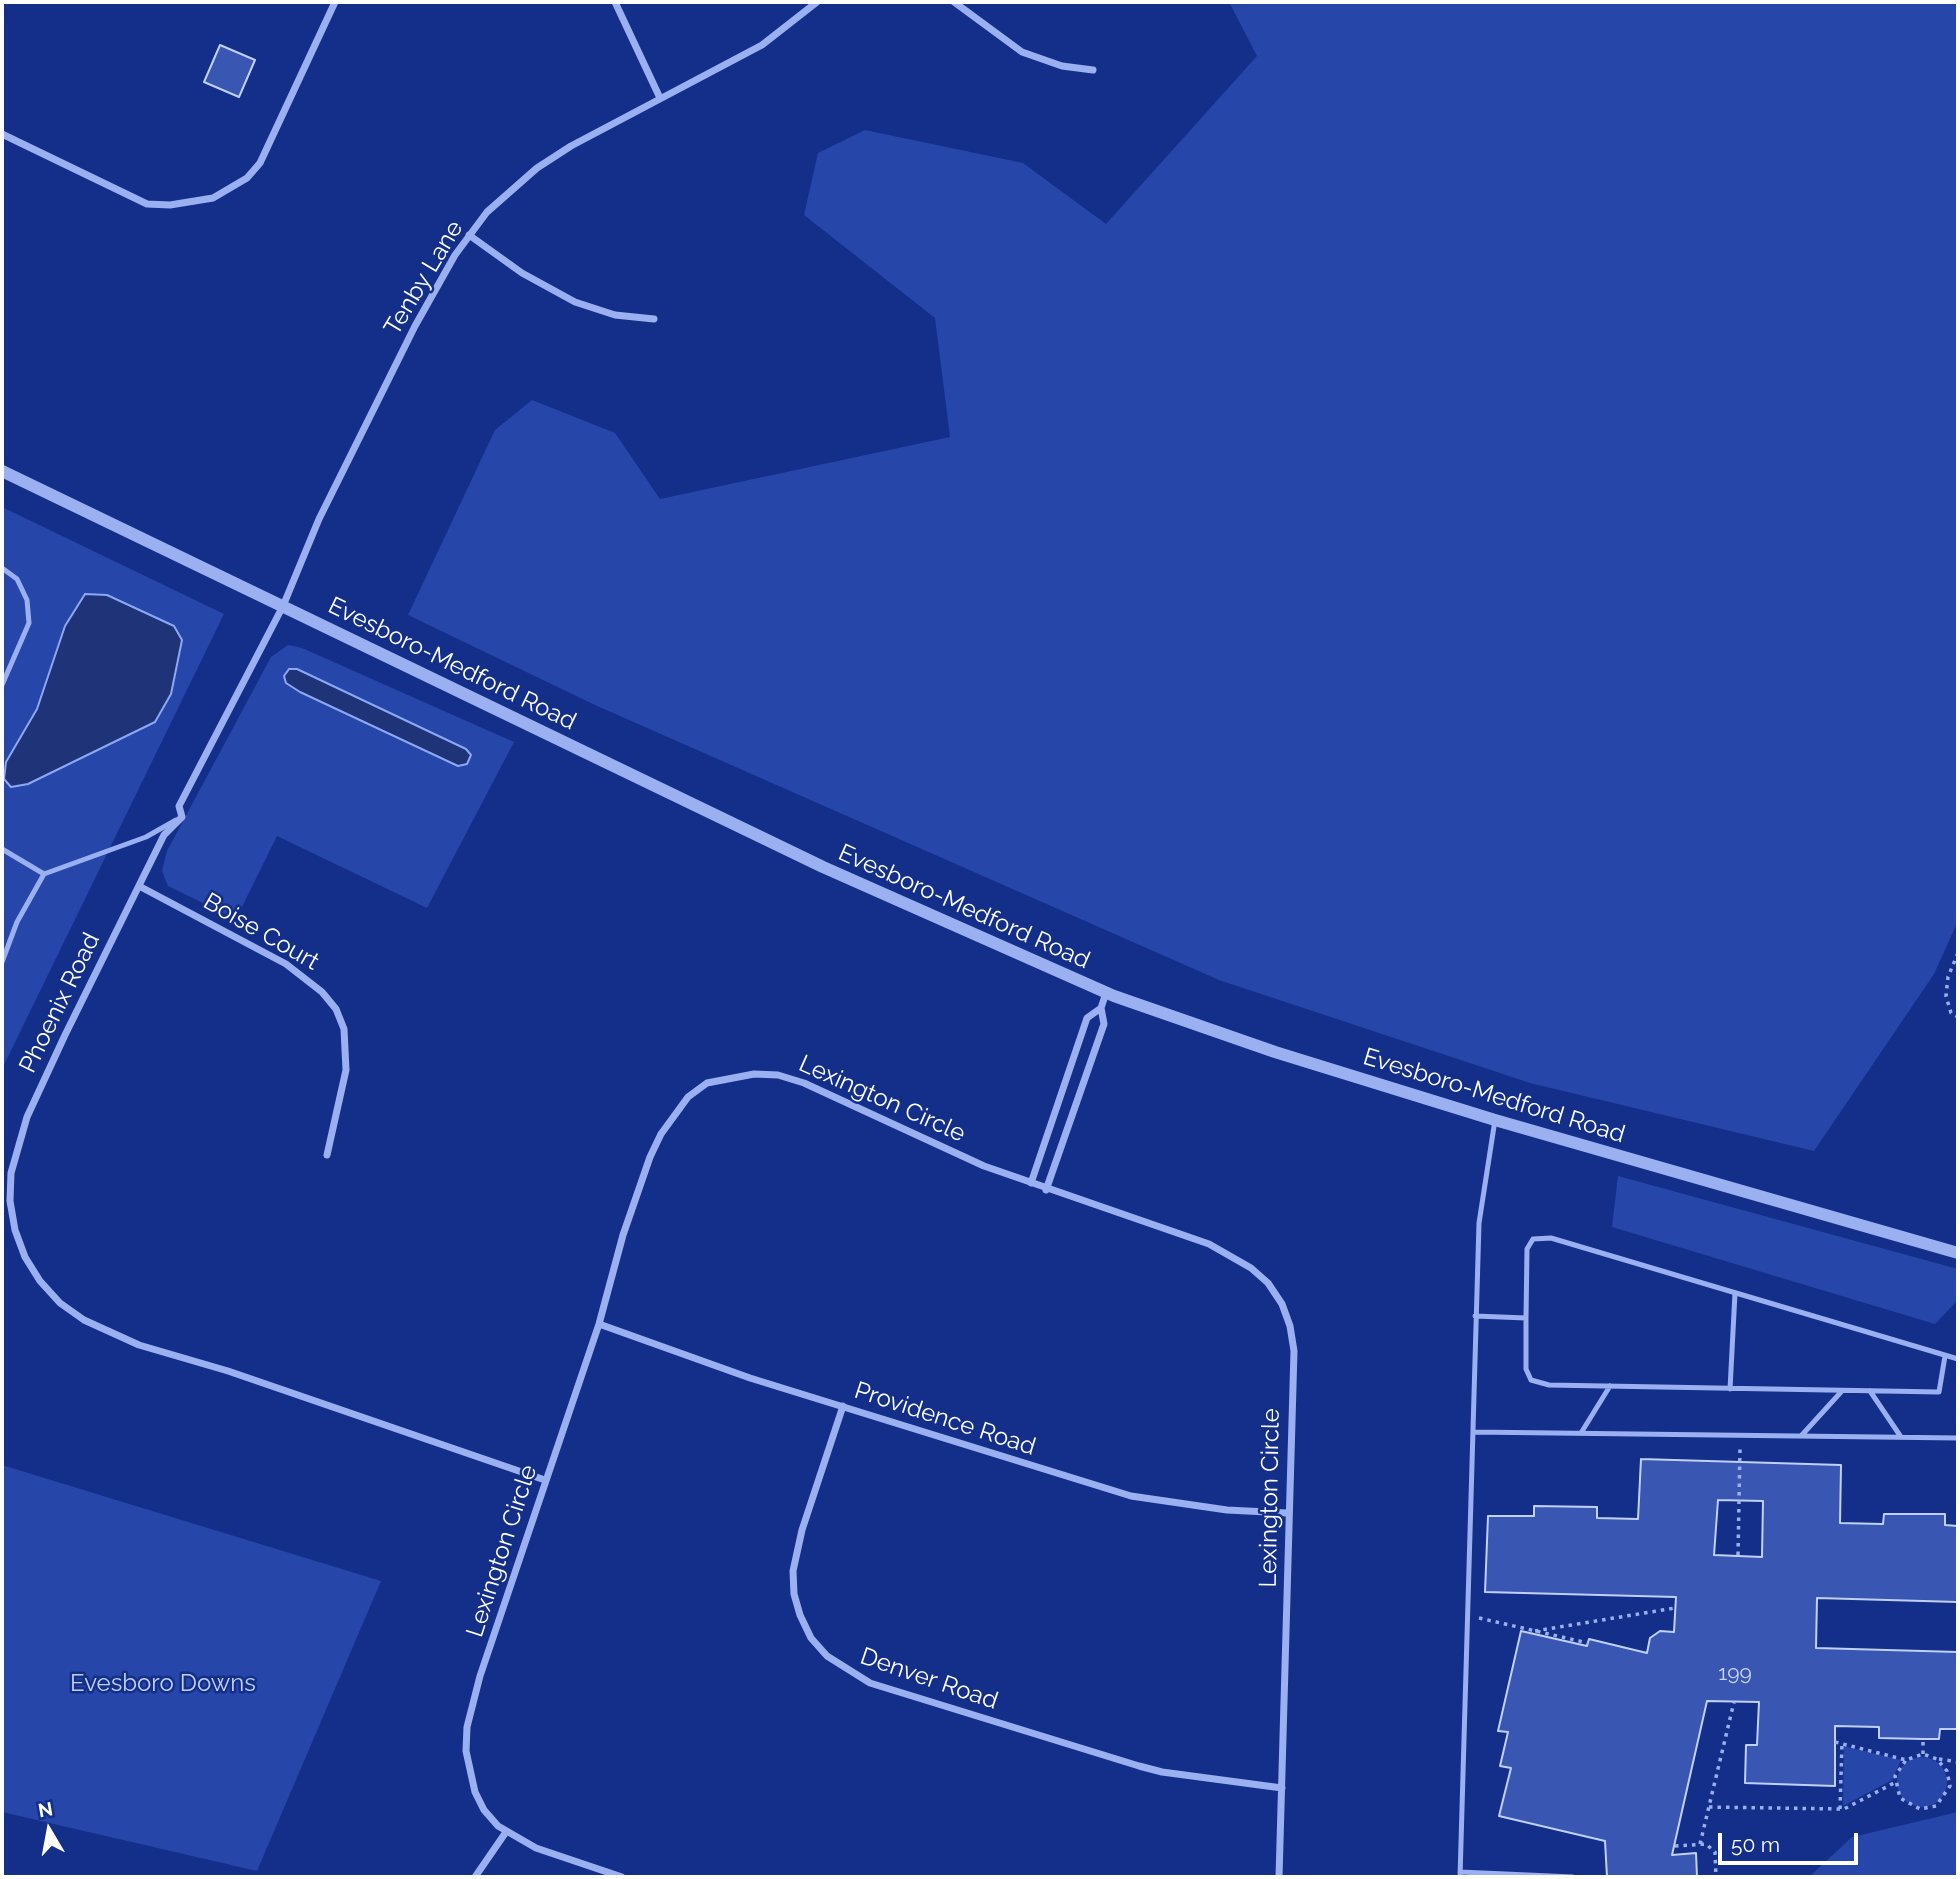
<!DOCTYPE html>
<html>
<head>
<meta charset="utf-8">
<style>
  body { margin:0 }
  #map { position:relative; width:1960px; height:1879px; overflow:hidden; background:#142f8a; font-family:Raleway,sans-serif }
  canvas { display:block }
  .frame { position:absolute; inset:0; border:4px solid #fff; pointer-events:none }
  .north { position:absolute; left:14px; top:1795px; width:70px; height:70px; -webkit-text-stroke:5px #142f8a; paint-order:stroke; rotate:350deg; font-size:19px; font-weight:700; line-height:28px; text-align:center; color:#fff }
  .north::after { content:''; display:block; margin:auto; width:24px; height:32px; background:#fff; clip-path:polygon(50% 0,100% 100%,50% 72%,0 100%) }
  .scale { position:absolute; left:1718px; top:1833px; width:140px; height:32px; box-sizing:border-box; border:4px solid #fff; border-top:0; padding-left:9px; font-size:21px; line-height:24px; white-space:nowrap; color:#fff; -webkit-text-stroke:5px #142f8a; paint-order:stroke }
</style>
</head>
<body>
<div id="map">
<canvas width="1960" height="1879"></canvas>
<div class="frame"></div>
<div class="north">N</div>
<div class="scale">50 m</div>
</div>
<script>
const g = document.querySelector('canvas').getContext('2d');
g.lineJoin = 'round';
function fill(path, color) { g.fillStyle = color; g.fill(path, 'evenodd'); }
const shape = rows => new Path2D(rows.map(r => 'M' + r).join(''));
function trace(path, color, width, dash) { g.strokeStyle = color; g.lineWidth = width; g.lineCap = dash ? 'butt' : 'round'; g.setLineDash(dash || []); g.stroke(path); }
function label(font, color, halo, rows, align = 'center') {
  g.font = font + ' Raleway,sans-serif'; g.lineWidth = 5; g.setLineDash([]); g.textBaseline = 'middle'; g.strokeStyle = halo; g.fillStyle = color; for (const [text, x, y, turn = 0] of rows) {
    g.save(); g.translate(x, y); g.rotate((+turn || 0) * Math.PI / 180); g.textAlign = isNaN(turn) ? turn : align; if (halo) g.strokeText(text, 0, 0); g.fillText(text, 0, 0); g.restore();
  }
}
fill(shape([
  [1229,2,1958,2,1958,921,1934,974,1814,1151,1530,1083,1219,980,595,705,408,615,495,430,532,400,615,433,660,499,950,437,935,318,804,215,818,153,865,130,1023,163,1106,224,1257,56],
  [2,507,224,614,2,1069],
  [288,645,302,648,514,742,427,908,277,836,236,919,168,886,162,871,167,851,271,657],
  [1618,1176,1958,1269,1958,1300,1935,1324,1612,1227],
  [2,1465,381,1581,257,1871,2,1812],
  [1844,1746,1901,1760,1892,1780,1843,1806],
  '1897 1782a25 25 0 1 1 50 0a25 25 0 1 1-50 0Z',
  [1958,1812,1958,1877,1809,1877,1852,1837]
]), '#2646a9');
const water = shape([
  [85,594,107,595,174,626,182,640,171,694,155,722,28,784,11,787,4,779,6,762,37,709,65,626,85,594],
  [289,669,297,669,466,749,471,755,467,764,458,766,300,692,286,683,284,676,289,669]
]);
fill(water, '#1f3378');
trace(water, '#8da8f3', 2);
const building = shape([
  [220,45,255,60,239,97,204,82,220,45],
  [1641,1459,1841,1465,1840,1523,1883,1524,1884,1514,1945,1514,1945,1525,1958,1526,1958,1602,1817,1598,1816,1648,1958,1652,1958,1729,1940,1729,1939,1739,1923,1739,1879,1738,1879,1727,1835,1726,1835,1786,1745,1783,1746,1745,1757,1745,1759,1702,1707,1701,1672,1855,1696,1853,1697,1877,1607,1877,1605,1841,1499,1816,1511,1768,1500,1766,1508,1732,1498,1731,1521,1631,1587,1646,1589,1639,1647,1653,1650,1638,1660,1631,1674,1632,1676,1597,1485,1592,1488,1516,1534,1516,1534,1506,1597,1507,1597,1518,1638,1519,1641,1459],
  [1718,1500,1763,1501,1762,1557,1714,1555,1718,1500]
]);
fill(building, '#3856b2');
trace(building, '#c1d0fb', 2);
trace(shape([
  [1958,953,1948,977,1946,996,1951,1013,1958,1017],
  [1738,1555,1740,1448],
  [1479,1618,1588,1643],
  [1535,1631,1675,1608],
  [1835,1742,1906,1760,1923,1754,1937,1759,1947,1771,1950,1786,1936,1806,1920,1809,1900,1798,1895,1776,1906,1760],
  [1923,1754,1923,1739],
  [1939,1759,1958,1762],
  [1709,1807,1844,1809,1894,1783],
  [1840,1809,1842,1743],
  [1700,1844,1734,1702],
  [1675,1846,1706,1844,1715,1852,1716,1877]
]), '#9bb0f0', 3.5, [3.5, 5]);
trace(shape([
  [2,568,17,579,27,600,29,623,2,685],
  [2,849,44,874],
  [2,962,17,922,44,874,146,837,176,820],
  [1475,1316,1526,1318,1527,1249,1533,1239,1551,1238,1958,1359],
  [1526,1318,1526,1369,1531,1380,1549,1385,1939,1392,1945,1356],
  [1730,1389,1735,1293],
  [1870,1391,1901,1437],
  [1473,1432,1958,1438],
  [1581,1433,1610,1386],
  [1801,1436,1841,1392],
  [1460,1872,1573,1877],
  [1460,1877,1479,1223,1495,1120]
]), '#9bb0f0', 5);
trace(shape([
  [615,2,660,98],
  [954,2,1022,52,1062,66,1093,70],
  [2,134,147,204,170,205,213,198,247,178,260,163,335,2],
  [469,235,522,273,575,302,615,315,654,319],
  [139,886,286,964,322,992,336,1009,344,1029,346,1070,327,1155],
  [1031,1183,1087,1018,1101,1008,1106,993],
  [1046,1190,1104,1024,1101,1008],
  [599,1324,750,1378,1131,1496,1227,1510,1287,1513],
  [843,1406,802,1530,793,1571,794,1594,800,1615,811,1638,827,1656,870,1683,1139,1766,1162,1772,1282,1788],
  [545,1480,228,1371,139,1345,84,1320,60,1303,40,1281,25,1257,15,1230,10,1201,11,1173,27,1117,65,1035,164,835,182,817,179,806,283,606,319,519,415,326,455,255,487,212,537,168,571,146,762,45,817,2],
  [475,1877,506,1832],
  [622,1877,536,1848,498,1826,484,1810,475,1792,466,1751,467,1727,480,1676,599,1324,623,1235,650,1157,661,1134,688,1097,707,1083,754,1074,778,1075,804,1083,984,1166,1209,1244,1251,1268,1268,1283,1282,1304,1290,1326,1294,1351,1279,1877]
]), '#9bb0f0', 7);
trace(shape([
  [2,471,823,867,1114,996,1275,1052,1495,1120,1958,1253]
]), '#9bb0f0', 12);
label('21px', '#cdd5ec', null, [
  ["199",1735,1674]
]);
label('24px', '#fff', '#142f8a', [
  ["Tenby Lane",424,278,-59],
  ["Evesboro-Medford Road",452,664,26],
  ["Evesboro-Medford Road",964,907,24],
  ["Boise Court",261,932,30],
  ["Phoenix Road",60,1003,-64],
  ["Evesboro-Medford Road",1494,1096,17],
  ["Lexington Circle",882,1099,24],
  ["Providence Road",945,1419,18],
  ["Lexington Circle",1270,1498,-89],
  ["Lexington Circle",502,1551,-72],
  ["Denver Road",929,1679,19]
]);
label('24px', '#c1d0fb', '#142f8a', [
  ["Evesboro Downs",163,1684]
]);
</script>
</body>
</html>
